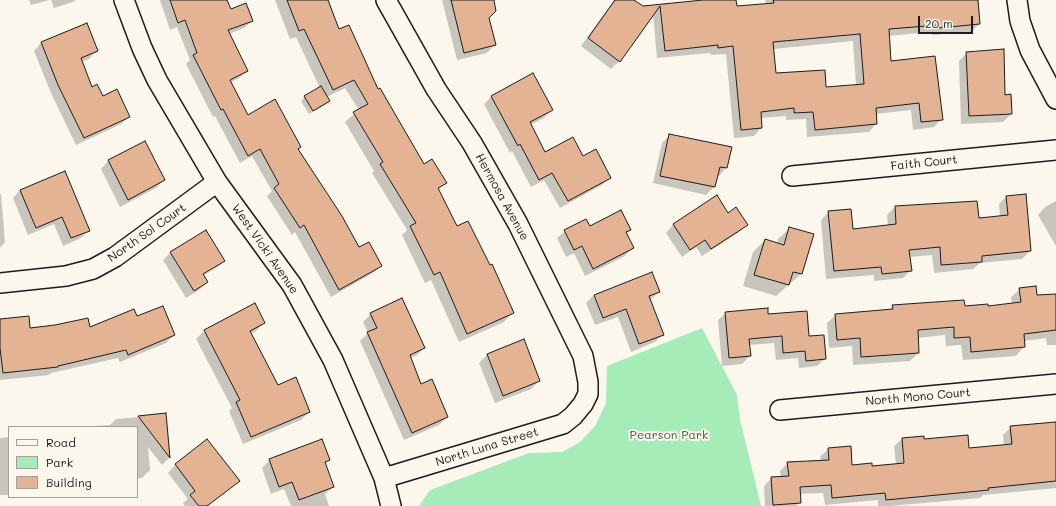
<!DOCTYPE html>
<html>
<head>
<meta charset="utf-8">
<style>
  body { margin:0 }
  #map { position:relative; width:1056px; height:506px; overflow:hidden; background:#fbf7ec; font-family:Mali,sans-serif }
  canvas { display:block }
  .legend { position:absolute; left:8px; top:426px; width:130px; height:72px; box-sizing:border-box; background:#fbf7ec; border:1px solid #a29f99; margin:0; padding:5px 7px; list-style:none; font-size:12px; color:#1c1c1c }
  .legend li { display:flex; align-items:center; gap:8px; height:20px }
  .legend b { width:20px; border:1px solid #a29f99 }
  .scale { position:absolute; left:918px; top:16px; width:55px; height:18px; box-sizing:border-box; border:2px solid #1c1c1c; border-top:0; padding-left:5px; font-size:12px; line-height:14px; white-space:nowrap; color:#1c1c1c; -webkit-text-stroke:3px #fbf7ec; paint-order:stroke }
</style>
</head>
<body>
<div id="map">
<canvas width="1056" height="506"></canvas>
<ul class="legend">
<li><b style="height:5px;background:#fbf7ec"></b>Road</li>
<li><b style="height:11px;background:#a6ecb9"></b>Park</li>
<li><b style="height:11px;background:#e3b394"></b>Building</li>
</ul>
<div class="scale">20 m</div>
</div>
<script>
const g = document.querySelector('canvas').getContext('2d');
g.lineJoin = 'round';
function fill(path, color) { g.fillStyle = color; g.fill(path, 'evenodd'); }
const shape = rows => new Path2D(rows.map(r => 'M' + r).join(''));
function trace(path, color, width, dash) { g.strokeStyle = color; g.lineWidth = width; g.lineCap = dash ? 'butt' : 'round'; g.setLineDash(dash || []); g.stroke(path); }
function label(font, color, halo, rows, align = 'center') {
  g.font = font + ' Mali,sans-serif'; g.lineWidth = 4; g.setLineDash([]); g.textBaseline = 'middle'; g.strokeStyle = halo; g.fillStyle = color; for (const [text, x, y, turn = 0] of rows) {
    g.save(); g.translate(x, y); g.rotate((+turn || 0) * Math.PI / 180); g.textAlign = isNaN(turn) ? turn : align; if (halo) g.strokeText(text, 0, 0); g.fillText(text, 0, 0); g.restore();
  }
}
fill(shape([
  [702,328,737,395,740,419,761,506,419,506,430,490,529,453,562,452,580,442,595,426,606,403,607,366]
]), '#a6ecb9');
fill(shape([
  [29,0,49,0,31,5],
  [51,0,76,0,73,2,54,8],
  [160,0,226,0,230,10,252,21,244,28,229,34,247,71,239,78,231,82,247,116,298,149,359,249,381,265,373,273,331,297,295,232,292,235,267,196,272,191,252,156,240,163,215,116,213,117,186,64,190,60,177,27,170,30],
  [275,0,327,0,339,31,378,90,424,166,445,183,438,190,457,228,512,313,504,322,459,342,431,280,425,283,402,235,407,230,372,173,374,171,345,122,359,110,345,88,327,97,329,101,325,105,309,114,301,101,305,97,320,88,296,37,290,39],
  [442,0,493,0,488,18,495,45,487,53,457,60],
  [614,0,632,0,643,7,706,0,735,0,736,7,766,4,765,0,977,0,979,24,971,32,932,35,931,32,888,36,890,62,942,119,934,127,913,130,911,110,876,114,876,124,869,132,807,137,806,119,786,120,786,116,760,118,761,128,754,136,734,138,726,54,711,55,710,53,657,58,653,14,619,61,611,69,581,46],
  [853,41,856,86,825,88,775,74,773,49],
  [41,43,96,51,89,59,81,62,91,88,129,117,121,124,76,145,51,93,34,51],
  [967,53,1004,96,1011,114,1003,122,961,124,959,61],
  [492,96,551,110,544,118,530,125,545,153,582,158,610,178,602,185,560,208,544,180,531,187,512,151,510,153,484,104],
  [670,135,726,168,719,176,717,175,714,187,706,195,653,183,662,143],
  [144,142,164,180,156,188,120,207,101,169,108,161],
  [20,190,89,230,81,238,63,246,54,224,28,235,13,198],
  [0,194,1,194,5,242,0,248],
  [717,196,728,214,746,225,738,233,702,256,696,247,682,257,666,233,673,225],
  [1007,196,1030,251,1022,259,980,263,973,269,934,273,932,255,909,257,910,271,903,278,874,281,874,275,826,279,821,220,829,212,852,230,888,226,887,215,895,207,978,219,1000,217,999,204],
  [1056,201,1056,246,1038,215,1045,207],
  [590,227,630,229,625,234,632,248,625,256,585,276,574,253,566,257,557,238,565,231],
  [790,228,801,274,776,296,743,286,753,252,765,240,777,244,778,239],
  [170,253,224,261,216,268,203,276,207,282,199,290,186,298,163,260],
  [216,265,216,267,200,277,199,276],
  [1020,289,1036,296,1056,295,1056,345,1047,345,1046,338,1024,341,1024,347,1016,356,963,360,961,345,946,346,945,335,917,338,918,353,910,361,853,365,852,346,829,348,827,323,836,315,889,310,893,306,987,307,1012,304,1011,297],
  [659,292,650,300,663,334,655,342,631,352,618,317,595,325,586,303,594,295],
  [255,304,264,323,256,331,250,334,277,386,309,412,301,420,243,444,229,411,232,408,196,339,204,331],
  [726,313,767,315,808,337,825,359,817,366,799,368,798,358,776,360,774,343,749,345,750,356,742,364,722,366,718,320],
  [371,314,424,348,416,356,410,358,421,385,447,417,439,425,404,440,360,341,368,333,363,322],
  [136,318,174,335,166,343,120,362,118,358,51,373,49,375,0,380,0,320,29,329,89,328],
  [523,341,539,381,531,389,495,403,479,363,487,355],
  [165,415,169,458,162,465,148,447,150,470,142,478,137,478,137,427,77,427,110,425,116,419],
  [1056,423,1056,488,983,495,980,498,890,506,878,506,878,500,825,505,823,493,799,494,800,503,796,506,765,506,764,486,772,478,781,477,780,471,788,463,821,461,820,457,828,449,851,466,871,467,896,465,894,446,902,439,923,437,924,440,968,449,1004,446,1003,435,1011,427],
  [9,437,9,495,0,495,0,438],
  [207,440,238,481,208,506,185,506,183,503,188,499,168,473,175,465],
  [270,460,329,460,325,464,333,487,325,494,329,506,291,506,284,489,271,494,262,468]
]), '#0003');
const building = shape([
  [170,0,227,0,231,9,246,3,253,21,228,30,248,71,230,80,248,115,275,99,301,147,298,149,342,216,359,247,369,242,382,266,339,290,304,225,300,228,274,188,279,184,260,149,248,156,223,109,221,110,193,55,197,53,185,20,178,23,170,0],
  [287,0,328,0,339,29,349,25,378,89,380,88,424,164,432,159,447,183,438,188,457,226,468,221,490,265,492,264,514,313,467,334,440,272,434,275,410,226,416,223,380,164,383,162,353,112,368,104,354,80,333,90,304,29,299,31,287,0],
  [451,0,494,0,496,11,489,18,496,45,464,53,451,0],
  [615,0,634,0,643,6,703,0,736,0,737,6,774,3,773,0,978,0,980,24,939,28,939,25,889,29,891,61,935,56,943,120,921,122,919,103,876,108,877,124,815,130,813,112,794,113,794,108,761,112,762,128,741,130,733,46,718,48,718,45,665,51,660,6,620,62,588,38,615,0],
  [860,34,864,84,826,87,825,70,776,73,773,42,860,34],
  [87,23,98,51,81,58,92,87,97,84,103,96,117,89,130,117,84,138,58,85,41,42,87,23],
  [1004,49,1005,95,1011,94,1012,114,969,116,966,52,1004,49],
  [533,73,553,110,530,122,545,152,573,137,583,156,596,149,611,178,568,201,552,173,539,180,520,144,518,146,491,96,533,73],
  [321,86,330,101,313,111,304,96,321,86],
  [669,134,732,147,727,168,720,167,715,187,660,176,669,134],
  [145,141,165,180,128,200,108,160,145,141],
  [65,171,90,231,71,238,62,217,36,228,20,190,65,171],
  [1026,194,1031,251,982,256,982,262,941,265,940,247,909,250,912,271,882,274,881,267,834,271,828,211,851,209,853,229,896,224,895,206,977,201,979,218,1008,215,1006,196,1026,194],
  [717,195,728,213,736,207,748,225,711,249,705,240,690,250,673,224,717,195],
  [621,210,631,230,626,232,634,248,593,269,582,246,574,250,564,230,586,219,590,226,621,210],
  [789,227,814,234,802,274,793,272,789,285,754,275,765,239,784,245,789,227],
  [206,230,225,261,203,274,208,282,194,291,170,252,206,230],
  [652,272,660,292,649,296,664,335,639,344,626,309,603,318,594,295,652,272],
  [1036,286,1037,295,1056,294,1056,330,1024,334,1025,347,971,352,970,337,954,338,954,327,918,330,919,353,861,357,860,338,837,340,835,314,893,309,892,305,964,300,965,306,988,304,988,306,1021,302,1019,288,1036,286],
  [402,298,425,348,410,355,421,384,432,379,448,417,412,433,367,332,377,328,370,313,402,298],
  [255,303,265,323,250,331,278,385,296,377,310,412,251,437,236,402,240,400,204,330,255,303],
  [163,306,175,335,128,355,126,350,58,366,58,367,3,373,0,348,0,319,29,316,30,328,55,325,88,318,90,327,134,309,137,316,163,306],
  [768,308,768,314,807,311,809,336,824,335,826,359,806,361,805,351,783,353,782,336,749,339,751,356,729,358,725,312,768,308],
  [524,339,540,381,503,396,487,354,524,339],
  [166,413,170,458,138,416,166,413],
  [1056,422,1056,481,988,488,989,490,886,500,885,493,832,498,831,485,800,487,801,503,773,505,771,477,789,476,787,462,829,460,828,448,851,446,852,465,872,463,872,466,904,463,902,438,924,436,924,439,968,435,969,448,1012,444,1010,426,1056,422],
  [207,439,240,481,207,506,199,506,190,495,195,491,175,464,207,439],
  [322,439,330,460,325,462,334,487,299,500,292,482,279,487,269,459,322,439]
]);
fill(building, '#e3b394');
trace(building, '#1c1c1c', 1);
const minor = shape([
  [124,0,142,48,157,80,217,182,292,285,333,360,384,478,391,506],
  [1017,0,1020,21,1030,50,1056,99],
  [792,176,1056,150],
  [0,283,66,276,93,269,115,257,217,182],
  [780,410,1056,384],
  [384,478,563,424,573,416,583,404,588,394,588,382,583,356,518,224,472,143,436,89,386,0]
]);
trace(minor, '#1c1c1c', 22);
trace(minor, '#fbf7ec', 19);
label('12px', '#1c1c1c', '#fbf7ec', [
  ["Faith Court",924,163,-6],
  ["Hermosa Avenue",502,197,61],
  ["North Sol Court",147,233,-35],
  ["West Vicki Avenue",265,249,55],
  ["North Mono Court",918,397,-5],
  ["North Luna Street",487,447,-17]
]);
label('12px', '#455a4b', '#fbf7ec', [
  ["Pearson Park",669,435]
]);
</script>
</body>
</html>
